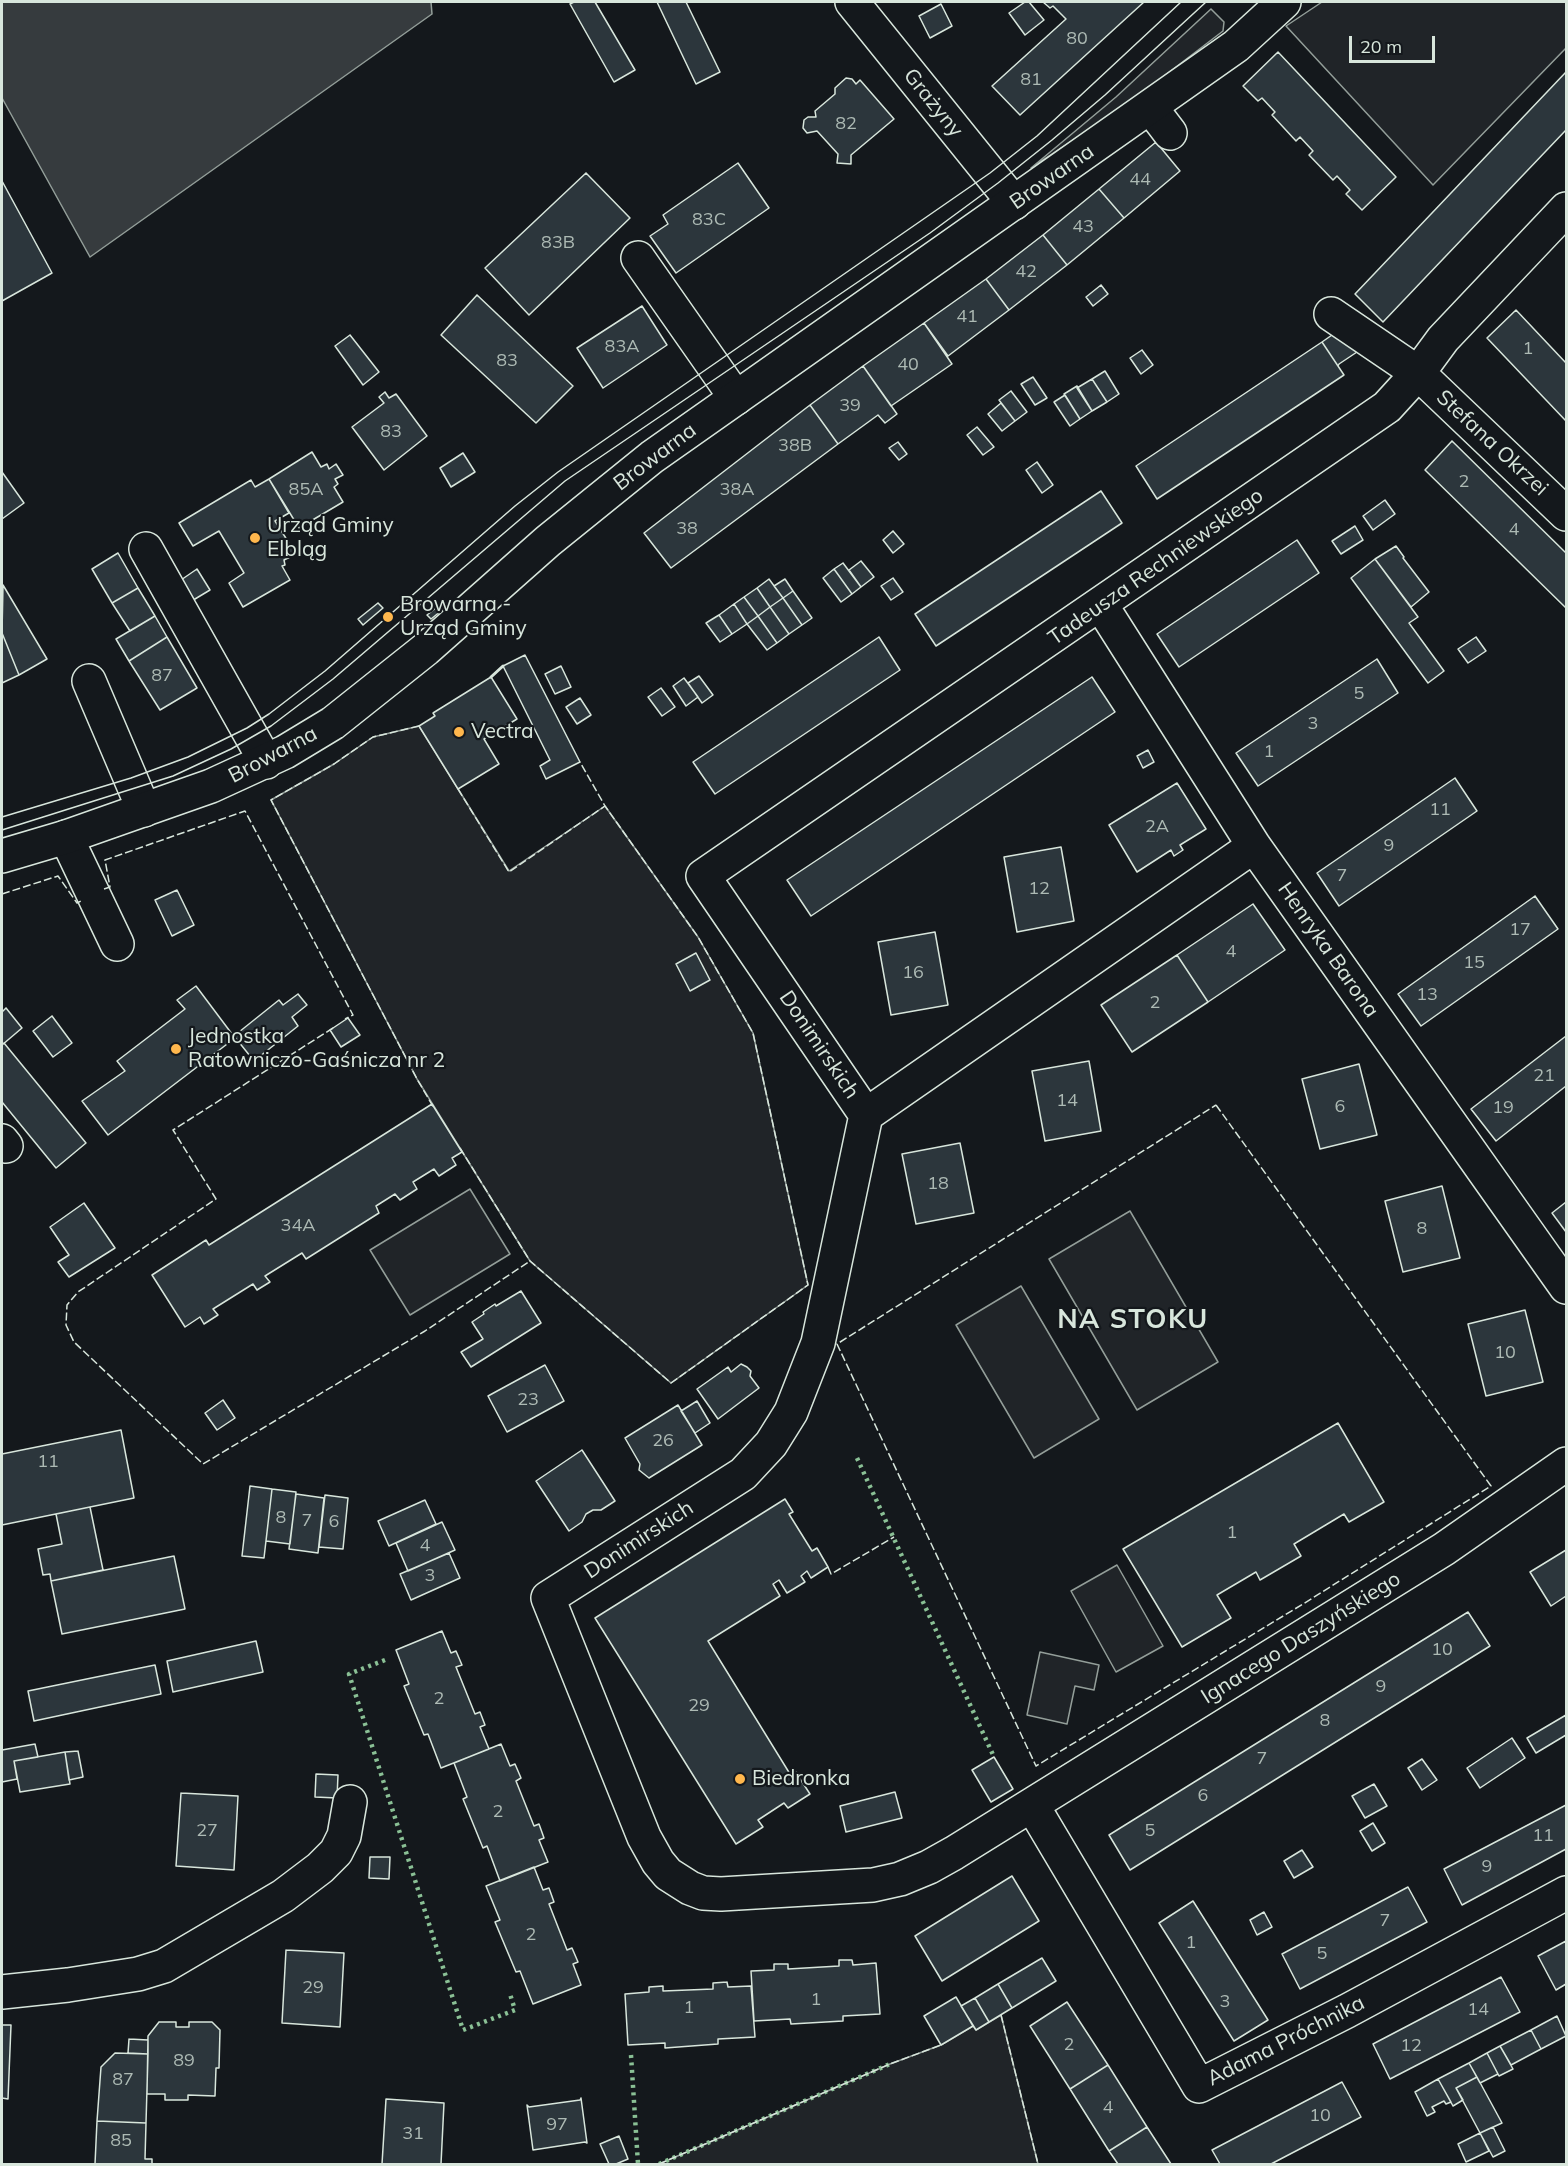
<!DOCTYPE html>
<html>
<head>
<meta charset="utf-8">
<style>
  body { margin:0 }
  #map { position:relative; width:1568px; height:2166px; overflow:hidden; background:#14181c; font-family:Mulish,sans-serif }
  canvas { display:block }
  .frame { position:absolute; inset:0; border:3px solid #d8e6dc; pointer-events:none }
  .scale { position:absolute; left:1349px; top:36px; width:86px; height:27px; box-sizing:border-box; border:3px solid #d8e6dc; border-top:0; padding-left:8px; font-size:18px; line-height:21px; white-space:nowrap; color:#d8e6dc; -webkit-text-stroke:4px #14181c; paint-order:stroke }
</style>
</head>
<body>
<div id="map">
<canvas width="1568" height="2166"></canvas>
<div class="frame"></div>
<div class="scale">20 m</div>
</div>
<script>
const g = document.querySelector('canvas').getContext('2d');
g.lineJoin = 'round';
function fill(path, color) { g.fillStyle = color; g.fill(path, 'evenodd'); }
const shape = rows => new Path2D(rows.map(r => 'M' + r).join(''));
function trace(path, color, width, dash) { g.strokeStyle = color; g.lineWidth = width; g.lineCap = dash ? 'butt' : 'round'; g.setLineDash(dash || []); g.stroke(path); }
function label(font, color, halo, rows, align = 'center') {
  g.font = font + ' Mulish,sans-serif'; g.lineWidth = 4.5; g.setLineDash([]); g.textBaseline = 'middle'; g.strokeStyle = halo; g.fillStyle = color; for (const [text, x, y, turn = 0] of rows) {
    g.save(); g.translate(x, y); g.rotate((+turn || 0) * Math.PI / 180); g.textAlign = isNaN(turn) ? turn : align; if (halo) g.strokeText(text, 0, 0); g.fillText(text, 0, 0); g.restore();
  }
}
const green = shape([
  [1322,2,1566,2,1566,48,1433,185,1286,26,1322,2],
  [1211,9,1224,22,1223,31,1125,106,1031,168,1116,97,1211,9],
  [419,726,509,871,605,806,698,937,753,1033,808,1285,671,1383,530,1261,417,1079,271,800,334,764,373,737,419,726],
  [470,1189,510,1254,410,1315,370,1250,470,1189],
  [1130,1211,1218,1362,1137,1410,1049,1259,1130,1211],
  [1021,1286,1099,1419,1034,1458,956,1325,1021,1286],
  [1117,1565,1163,1646,1116,1672,1071,1591,1117,1565],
  [1040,1652,1099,1665,1094,1690,1075,1686,1067,1724,1027,1715,1040,1652],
  [1001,2015,1038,2164,659,2164,890,2064,941,2045,973,2026,976,2030,1001,2015]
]);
fill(green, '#202428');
trace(green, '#939e99', 1.5);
const water = shape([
  [2,2,431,2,432,14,90,257,2,98,2,2]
]);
fill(water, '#363b3e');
trace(water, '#939e99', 1.5);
const building = shape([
  [574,2,595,2,635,70,614,82,570,4,574,2],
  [657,2,686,2,720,72,696,84,657,2],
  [1025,2,1029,2,1044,20,1025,35,1009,13,1025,2],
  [1043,2,1144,2,1020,115,992,86,1066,19,1053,6,1050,8,1043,2],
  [941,4,952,26,930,38,919,16,941,4],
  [1278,52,1396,177,1362,210,1346,194,1350,190,1337,176,1333,180,1309,155,1313,151,1300,137,1296,141,1272,115,1275,112,1262,98,1258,101,1243,86,1278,52],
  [1566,72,1566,130,1383,322,1355,294,1566,72],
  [846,78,852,79,856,84,860,80,894,119,851,155,851,164,837,163,838,154,817,131,807,133,803,128,804,120,808,117,816,117,815,111,835,94,835,88,846,78],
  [1156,142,1180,171,1124,218,1099,189,1156,142],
  [738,163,769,208,676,273,650,236,668,224,663,215,738,163],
  [586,173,630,218,529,315,485,268,586,173],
  [2,181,52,273,2,301,2,181],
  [1099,189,1124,218,1067,265,1043,235,1099,189],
  [1043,235,1067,265,1009,310,986,279,1043,235],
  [986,279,1009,310,948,356,924,323,986,279],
  [1101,285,1108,294,1093,306,1086,297,1101,285],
  [477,295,573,386,536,423,441,335,477,295],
  [642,306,667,345,603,388,577,348,642,306],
  [1516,310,1566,363,1566,421,1487,338,1516,310],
  [924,323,952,364,891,406,863,366,924,323],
  [1342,328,1357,352,1339,364,1338,366,1322,342,1342,328],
  [350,335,379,372,363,385,335,346,350,335],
  [1322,342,1344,375,1157,499,1136,466,1322,342],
  [1142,350,1153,365,1141,374,1130,358,1142,350],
  [863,366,897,414,885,423,878,415,838,444,810,405,863,366],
  [1105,371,1119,394,1107,402,1092,379,1105,371],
  [1033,377,1047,398,1035,405,1021,384,1033,377],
  [1092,379,1107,402,1092,411,1077,388,1092,379],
  [1077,386,1092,411,1080,419,1064,394,1077,386],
  [1011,391,1027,412,1015,421,999,400,1011,391],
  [385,392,389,398,396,394,427,436,384,470,352,427,384,403,379,397,385,392],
  [1065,395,1080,419,1070,426,1054,402,1065,395],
  [1001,403,1015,421,1002,431,988,414,1001,403],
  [810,405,838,444,671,568,644,533,810,405],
  [977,427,994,447,983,455,967,435,977,427],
  [1452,441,1566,553,1566,608,1425,470,1452,441],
  [898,442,907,454,899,460,889,448,898,442],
  [312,452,321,467,327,464,329,469,336,464,343,475,335,479,338,484,334,487,343,502,299,528,269,479,312,452],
  [463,453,475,472,451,487,440,468,463,453],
  [1037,462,1053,485,1042,493,1026,470,1037,462],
  [2,472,24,503,2,519,2,472],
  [269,479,289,513,275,521,296,554,284,560,285,565,282,566,290,580,243,607,229,583,244,573,219,531,193,546,179,523,251,480,255,487,269,479],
  [1101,491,1122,523,936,646,915,614,1101,491],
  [1385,500,1395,514,1373,530,1363,516,1385,500],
  [1355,526,1363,540,1341,554,1332,541,1355,526],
  [893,531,904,544,893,553,883,540,893,531],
  [1297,540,1319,573,1179,667,1157,634,1297,540],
  [1396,546,1404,557,1403,558,1429,592,1411,607,1375,559,1396,546],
  [118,553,138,588,112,603,92,569,118,553],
  [1375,559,1418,617,1409,623,1444,671,1428,683,1351,578,1375,559],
  [861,561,874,577,861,587,849,570,861,561],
  [843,563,861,587,852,594,834,569,843,563],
  [197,569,210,590,190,602,178,582,197,569],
  [834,569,852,594,841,602,823,578,834,569],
  [893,578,903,592,891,600,881,586,893,578],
  [769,579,783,598,770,607,757,588,769,579],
  [785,579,793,591,783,598,774,586,785,579],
  [3,585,47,659,19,675,2,633,3,585],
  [138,588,155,616,130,631,112,603,138,588],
  [757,588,770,607,758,616,744,597,757,588],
  [793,591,812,618,802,625,783,598,793,591],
  [744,597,758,616,747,624,734,604,744,597],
  [783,598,802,625,789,634,770,607,783,598],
  [378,603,383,608,363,625,358,619,378,603],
  [442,603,446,607,431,619,427,615,442,603],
  [734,604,747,624,732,634,719,615,734,604],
  [770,607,789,634,777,643,758,616,770,607],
  [719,615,732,634,720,642,706,623,719,615],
  [155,616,167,637,129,661,116,639,155,616],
  [758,616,777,643,767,650,747,624,758,616],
  [2,633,19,675,2,683,2,633],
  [167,637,197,688,160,710,129,661,167,637],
  [879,637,900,670,715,794,693,762,879,637],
  [1476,637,1486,651,1468,663,1458,649,1476,637],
  [525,655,580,762,546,779,540,766,550,760,503,666,525,655],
  [1377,659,1398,693,1258,786,1236,753,1377,659],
  [561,666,571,687,555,694,545,674,561,666],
  [699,676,713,695,702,703,688,683,699,676],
  [491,677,517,719,484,739,499,764,458,789,419,726,435,716,433,713,491,677],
  [1092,677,1115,712,811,916,787,880,1092,677],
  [684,678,698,697,686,706,673,686,684,678],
  [661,688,675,707,662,716,648,697,661,688],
  [580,698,591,715,577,724,566,707,580,698],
  [1148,750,1154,762,1143,768,1137,756,1148,750],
  [1455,778,1477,811,1339,906,1317,873,1455,778],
  [1177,783,1206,829,1180,845,1183,850,1174,856,1171,850,1137,872,1109,825,1177,783],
  [1061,847,1074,921,1017,932,1004,857,1061,847],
  [177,890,194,925,172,936,155,900,177,890],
  [1535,896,1558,929,1421,1026,1398,994,1535,896],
  [1253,904,1285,950,1208,1002,1177,955,1253,904],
  [935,932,948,1005,891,1015,878,942,935,932],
  [696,953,710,980,690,991,676,964,696,953],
  [1177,955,1208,1002,1132,1052,1101,1005,1177,955],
  [196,986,235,1038,108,1135,82,1101,125,1071,117,1061,185,1009,177,1000,196,986],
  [298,994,307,1005,292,1017,298,1026,254,1061,234,1036,279,1000,283,1005,298,994],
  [6,1008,22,1028,2,1045,2,1012,6,1008],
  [52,1016,72,1043,53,1057,33,1031,52,1016],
  [348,1018,360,1035,341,1047,330,1030,348,1018],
  [1566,1036,1566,1086,1496,1141,1471,1109,1566,1036],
  [4,1043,86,1143,56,1168,2,1102,2,1045,4,1043],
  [1089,1061,1101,1131,1045,1141,1032,1071,1089,1061],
  [1359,1064,1377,1135,1320,1149,1302,1079,1359,1064],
  [432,1104,462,1152,452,1158,456,1165,439,1176,434,1169,413,1182,417,1189,400,1200,395,1194,376,1206,379,1213,306,1259,302,1253,265,1276,270,1282,257,1290,253,1284,213,1309,218,1315,204,1324,200,1317,185,1327,152,1275,206,1240,209,1245,432,1104],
  [960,1143,974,1213,916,1224,902,1154,960,1143],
  [1442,1186,1460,1258,1403,1272,1385,1201,1442,1186],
  [1566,1202,1566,1232,1552,1213,1566,1202],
  [84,1203,115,1248,69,1277,58,1262,69,1255,50,1227,84,1203],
  [521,1291,541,1323,471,1367,461,1352,483,1339,472,1322,484,1314,483,1312,495,1304,496,1306,521,1291],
  [1525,1310,1543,1382,1486,1396,1468,1324,1525,1310],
  [741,1364,747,1367,751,1371,750,1376,759,1388,718,1419,697,1389,728,1367,731,1372,741,1364],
  [545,1365,564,1401,507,1432,488,1396,545,1365],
  [223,1400,235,1418,217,1430,205,1413,223,1400],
  [697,1401,710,1423,695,1433,681,1411,697,1401],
  [678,1405,702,1445,649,1478,639,1470,640,1464,625,1438,678,1405],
  [1338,1423,1384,1502,1349,1522,1344,1514,1294,1544,1301,1556,1260,1580,1256,1572,1217,1595,1231,1618,1182,1647,1123,1549,1338,1423],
  [121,1430,134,1498,2,1525,2,1454,121,1430],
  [582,1450,615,1501,601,1510,593,1510,586,1514,582,1522,569,1531,536,1481,582,1450],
  [250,1486,272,1489,264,1558,242,1556,250,1486],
  [272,1489,296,1492,290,1544,266,1541,272,1489],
  [296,1494,324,1498,318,1553,289,1549,296,1494],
  [325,1495,348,1498,343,1549,319,1547,325,1495],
  [785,1499,793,1512,789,1514,812,1551,817,1548,828,1567,811,1578,807,1571,801,1576,805,1582,787,1593,779,1580,773,1584,780,1596,708,1641,790,1774,795,1771,810,1794,788,1808,784,1803,758,1820,763,1827,736,1844,595,1618,785,1499],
  [425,1500,436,1524,389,1546,378,1521,425,1500],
  [90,1507,103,1570,51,1581,50,1574,43,1575,38,1549,62,1544,56,1514,90,1507],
  [442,1522,455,1550,408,1571,396,1543,442,1522],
  [1566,1550,1566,1596,1551,1606,1530,1572,1566,1550],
  [449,1553,460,1578,411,1600,400,1574,449,1553],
  [174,1556,185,1609,62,1634,51,1581,174,1556],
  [1468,1612,1490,1646,1130,1870,1109,1835,1468,1612],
  [442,1631,451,1653,456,1651,462,1665,456,1667,475,1714,480,1712,485,1725,480,1727,489,1749,441,1768,428,1734,424,1735,404,1686,409,1684,396,1650,442,1631],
  [256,1641,263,1672,173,1692,167,1661,256,1641],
  [155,1665,161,1694,34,1721,28,1691,155,1665],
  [1566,1715,1566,1735,1536,1753,1527,1738,1566,1715],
  [1512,1738,1525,1758,1480,1788,1467,1768,1512,1738],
  [35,1744,38,1757,14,1761,17,1779,2,1782,2,1750,35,1744],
  [501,1744,510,1766,515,1764,521,1778,516,1781,534,1826,539,1824,544,1838,539,1840,548,1862,500,1881,487,1846,483,1848,463,1799,467,1797,454,1763,501,1744],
  [78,1751,83,1777,69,1780,65,1752,78,1751],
  [65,1752,70,1784,20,1792,14,1761,65,1752],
  [994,1757,1013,1789,991,1802,972,1770,994,1757],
  [1422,1759,1437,1780,1422,1790,1408,1768,1422,1759],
  [316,1774,338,1775,337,1798,315,1797,316,1774],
  [1374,1784,1387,1806,1365,1818,1352,1796,1374,1784],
  [895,1792,902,1818,846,1832,840,1806,895,1792],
  [181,1793,238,1796,234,1870,176,1866,181,1793],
  [1566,1805,1566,1849,1462,1905,1444,1869,1566,1805],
  [1373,1823,1385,1843,1372,1851,1360,1831,1373,1823],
  [1302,1850,1313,1867,1294,1878,1284,1861,1302,1850],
  [370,1857,390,1857,389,1879,369,1878,370,1857],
  [534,1867,543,1890,549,1888,554,1902,549,1904,567,1950,572,1948,578,1962,573,1964,581,1985,533,2004,520,1971,516,1972,495,1922,500,1920,486,1886,534,1867],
  [1012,1876,1039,1921,942,1981,915,1936,1012,1876],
  [1408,1887,1427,1922,1300,1989,1282,1954,1408,1887],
  [1193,1901,1268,2020,1234,2041,1159,1923,1193,1901],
  [1264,1912,1272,1927,1257,1935,1250,1920,1264,1912],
  [1566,1941,1566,1984,1556,1990,1538,1956,1566,1941],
  [286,1950,344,1953,340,2027,282,2023,286,1950],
  [1042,1958,1056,1981,1012,2008,998,1984,1042,1958],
  [839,1960,852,1960,853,1965,876,1963,880,2014,843,2016,843,2021,791,2024,790,2019,754,2021,751,1971,774,1970,774,1964,788,1964,788,1969,839,1966,839,1960],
  [1501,1977,1520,2012,1390,2079,1373,2044,1501,1977],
  [727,1982,728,1987,751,1986,755,2037,718,2039,718,2044,665,2048,665,2043,628,2045,625,1994,649,1992,649,1987,663,1986,663,1991,713,1989,713,1983,727,1982],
  [998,1984,1012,2008,989,2022,975,1998,998,1984],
  [956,1997,973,2026,941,2045,924,2016,956,1997],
  [975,1998,989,2022,976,2030,961,2006,975,1998],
  [1067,2002,1108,2065,1070,2089,1030,2026,1067,2002],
  [1557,2016,1566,2036,1541,2049,1531,2030,1557,2016],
  [159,2022,176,2022,176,2027,189,2027,189,2022,212,2022,220,2030,219,2068,216,2068,215,2096,188,2095,188,2100,165,2100,165,2094,147,2094,148,2036,159,2022],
  [2,2025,11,2025,8,2099,2,2098,2,2025],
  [1531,2030,1541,2049,1511,2065,1500,2046,1531,2030],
  [129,2039,148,2040,148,2054,128,2053,129,2039],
  [1500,2046,1513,2069,1499,2076,1487,2053,1500,2046],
  [115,2053,148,2054,146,2123,97,2121,101,2067,115,2053],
  [1487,2053,1498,2074,1480,2083,1469,2063,1487,2053],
  [1469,2063,1477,2077,1456,2088,1463,2100,1453,2106,1438,2079,1469,2063],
  [1108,2065,1147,2127,1109,2151,1070,2089,1108,2065],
  [1477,2077,1502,2123,1480,2133,1456,2088,1477,2077],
  [1438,2079,1451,2102,1446,2104,1444,2101,1432,2107,1435,2112,1427,2116,1415,2092,1438,2079],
  [1342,2082,1361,2117,1271,2164,1220,2164,1212,2150,1342,2082],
  [581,2098,587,2143,585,2142,533,2150,527,2105,529,2107,580,2100,581,2098],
  [386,2099,444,2103,441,2164,382,2164,386,2099],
  [97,2121,146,2123,145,2159,152,2159,152,2164,95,2164,97,2121],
  [1147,2127,1171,2164,1118,2164,1109,2151,1147,2127],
  [1493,2127,1505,2151,1493,2157,1480,2133,1493,2127],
  [1480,2133,1489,2151,1466,2162,1458,2144,1480,2133],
  [619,2136,628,2159,616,2164,609,2164,600,2144,619,2136]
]);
fill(building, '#2c363c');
trace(building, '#d8e6dc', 1.5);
const minor = shape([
  [852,2,1014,203],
  [1151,108,1170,133],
  [1566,209,1443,339,1418,373,1387,407,703,876,866,1115,818,1343,791,1412,771,1444,743,1474,548,1598,644,1837,658,1862,668,1874,690,1888,703,1893,721,1894,873,1885,900,1879,929,1867,954,1853,1444,1549,1566,1464],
  [638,258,736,398],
  [1331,314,1418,373,1566,514],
  [146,549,266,762],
  [1101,605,1254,846,1566,1287],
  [89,681,144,810],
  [66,837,117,944],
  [866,1115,1254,846],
  [2,1141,6,1146],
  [1032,1805,1199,2086,1347,2011,1566,1893],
  [2,1992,68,1985,138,1974,164,1966,283,1896,320,1868,336,1852,344,1836,350,1802]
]);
const major = shape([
  [2,856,66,837,211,786,285,752,333,723,426,649,548,541,652,457,1236,46,1284,2]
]);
trace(minor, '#d8e6dc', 36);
trace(major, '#d8e6dc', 36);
trace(minor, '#14181c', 33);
trace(major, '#14181c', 33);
trace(shape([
  [2,817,131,778,188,757,247,728,269,714,325,671,515,506,558,472,990,173,1037,136,1181,2],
  [2,830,173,776,231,749,271,726,333,679,565,481,930,233,998,183,1052,140,1105,95,1206,2]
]), '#d8e6dc', 1.5);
trace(shape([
  [857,1458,994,1757],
  [385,1660,349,1674,463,2030,515,2010,510,1994],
  [631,2055,638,2164],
  [659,2164,890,2064]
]), '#8ac095', 4.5, [3, 4.5]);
trace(shape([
  [419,726,373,737,334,764,271,800,417,1079,434,1108],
  [458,789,509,872,605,806,580,762],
  [104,889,110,887,105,860,245,811,353,1015,345,1019],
  [2,894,58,876,77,903,83,900],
  [333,1028,173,1130,216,1199,78,1292,67,1305,66,1325,74,1342,203,1464,425,1331,530,1261],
  [1216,1105,1491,1486,1303,1604,1036,1766,837,1344,1216,1105],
  [460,1148,530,1261,671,1383,808,1285,753,1033,698,937,605,806],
  [828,1567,831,1574,894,1537],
  [1001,2015,1038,2164],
  [659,2164,890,2064,941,2045]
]), '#d8e6dc', 1.5, [8, 3]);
trace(shape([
  [491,677,503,666]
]), '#d8e6dc', 3);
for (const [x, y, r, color] of [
  [255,538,6,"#ffb74d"],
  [388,617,6,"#ffb74d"],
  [459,732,6,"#ffb74d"],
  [176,1049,6,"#ffb74d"],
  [740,1779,6,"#ffb74d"]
]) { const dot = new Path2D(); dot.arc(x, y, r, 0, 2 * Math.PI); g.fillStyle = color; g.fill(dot); trace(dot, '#14181c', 2); }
label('18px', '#adbab4', null, [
  ["80",1077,39],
  ["81",1031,80],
  ["82",846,124],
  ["44",1140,180],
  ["83C",709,220],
  ["43",1083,227],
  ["83B",558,243],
  ["42",1026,272],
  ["41",967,317],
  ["83A",622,347],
  ["1",1528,349],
  ["83",507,361],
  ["40",908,365],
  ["39",850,406],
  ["83",391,432],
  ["38B",795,446],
  ["2",1464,482],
  ["85A",306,490],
  ["38A",737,490],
  ["38",687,529],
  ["4",1514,530],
  ["87",162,676],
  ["5",1359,694],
  ["3",1313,724],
  ["1",1269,752],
  ["11",1440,810],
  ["2A",1157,827],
  ["9",1389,846],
  ["7",1342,876],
  ["12",1039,889],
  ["17",1520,930],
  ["4",1231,952],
  ["15",1474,963],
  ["16",913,973],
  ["13",1427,995],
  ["2",1155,1003],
  ["21",1544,1076],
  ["14",1067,1101],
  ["6",1340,1107],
  ["19",1503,1108],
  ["18",938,1184],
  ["34A",298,1226],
  ["8",1422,1229],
  ["10",1505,1353],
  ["23",528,1400],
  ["26",663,1441],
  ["11",48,1462],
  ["8",281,1518],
  ["7",307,1521],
  ["6",334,1522],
  ["1",1232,1533],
  ["4",425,1546],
  ["3",430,1576],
  ["10",1442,1650],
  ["9",1381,1687],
  ["2",439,1699],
  ["29",699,1706],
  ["8",1325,1721],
  ["7",1262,1759],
  ["6",1203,1796],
  ["2",498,1812],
  ["27",207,1831],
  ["5",1150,1831],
  ["11",1543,1836],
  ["9",1487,1867],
  ["7",1385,1921],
  ["2",531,1935],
  ["1",1191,1943],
  ["5",1322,1954],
  ["29",313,1988],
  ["1",816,2000],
  ["3",1225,2002],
  ["1",689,2008],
  ["14",1478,2010],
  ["2",1069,2045],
  ["12",1411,2046],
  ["89",184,2061],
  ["87",123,2080],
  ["4",1108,2108],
  ["10",1320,2116],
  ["97",557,2125],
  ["31",413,2134],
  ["85",121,2141]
]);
label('21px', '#d8e6dc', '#14181c', [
  ["Grażyny",933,103,51],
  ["Browarna",1052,177,-35],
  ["Stefana Okrzei",1492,443,43],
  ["Browarna",655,457,-37],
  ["Tadeusza Rechniewskiego",1156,567,-35],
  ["Browarna",273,755,-28],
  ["Henryka Barona",1328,950,55],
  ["Donimirskich",819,1045,56],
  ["Donimirskich",639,1540,-33],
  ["Ignacego Daszyńskiego",1301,1638,-32],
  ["Adama Próchnika",1286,2041,-27]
]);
label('21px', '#d8e6dc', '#14181c', [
  ["Urząd Gminy",267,526],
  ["Elbląg",267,550],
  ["Browarna -",400,605],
  ["Urząd Gminy",400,629],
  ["Vectra",471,732],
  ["Jednostka",188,1037],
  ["Ratowniczo-Gaśnicza nr 2",188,1061],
  ["Biedronka",752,1779]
], 'left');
g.letterSpacing = '1.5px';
label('bold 27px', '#d8e6dc', '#14181c', [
  ["NA STOKU",1133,1320]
]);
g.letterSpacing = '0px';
</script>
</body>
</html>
